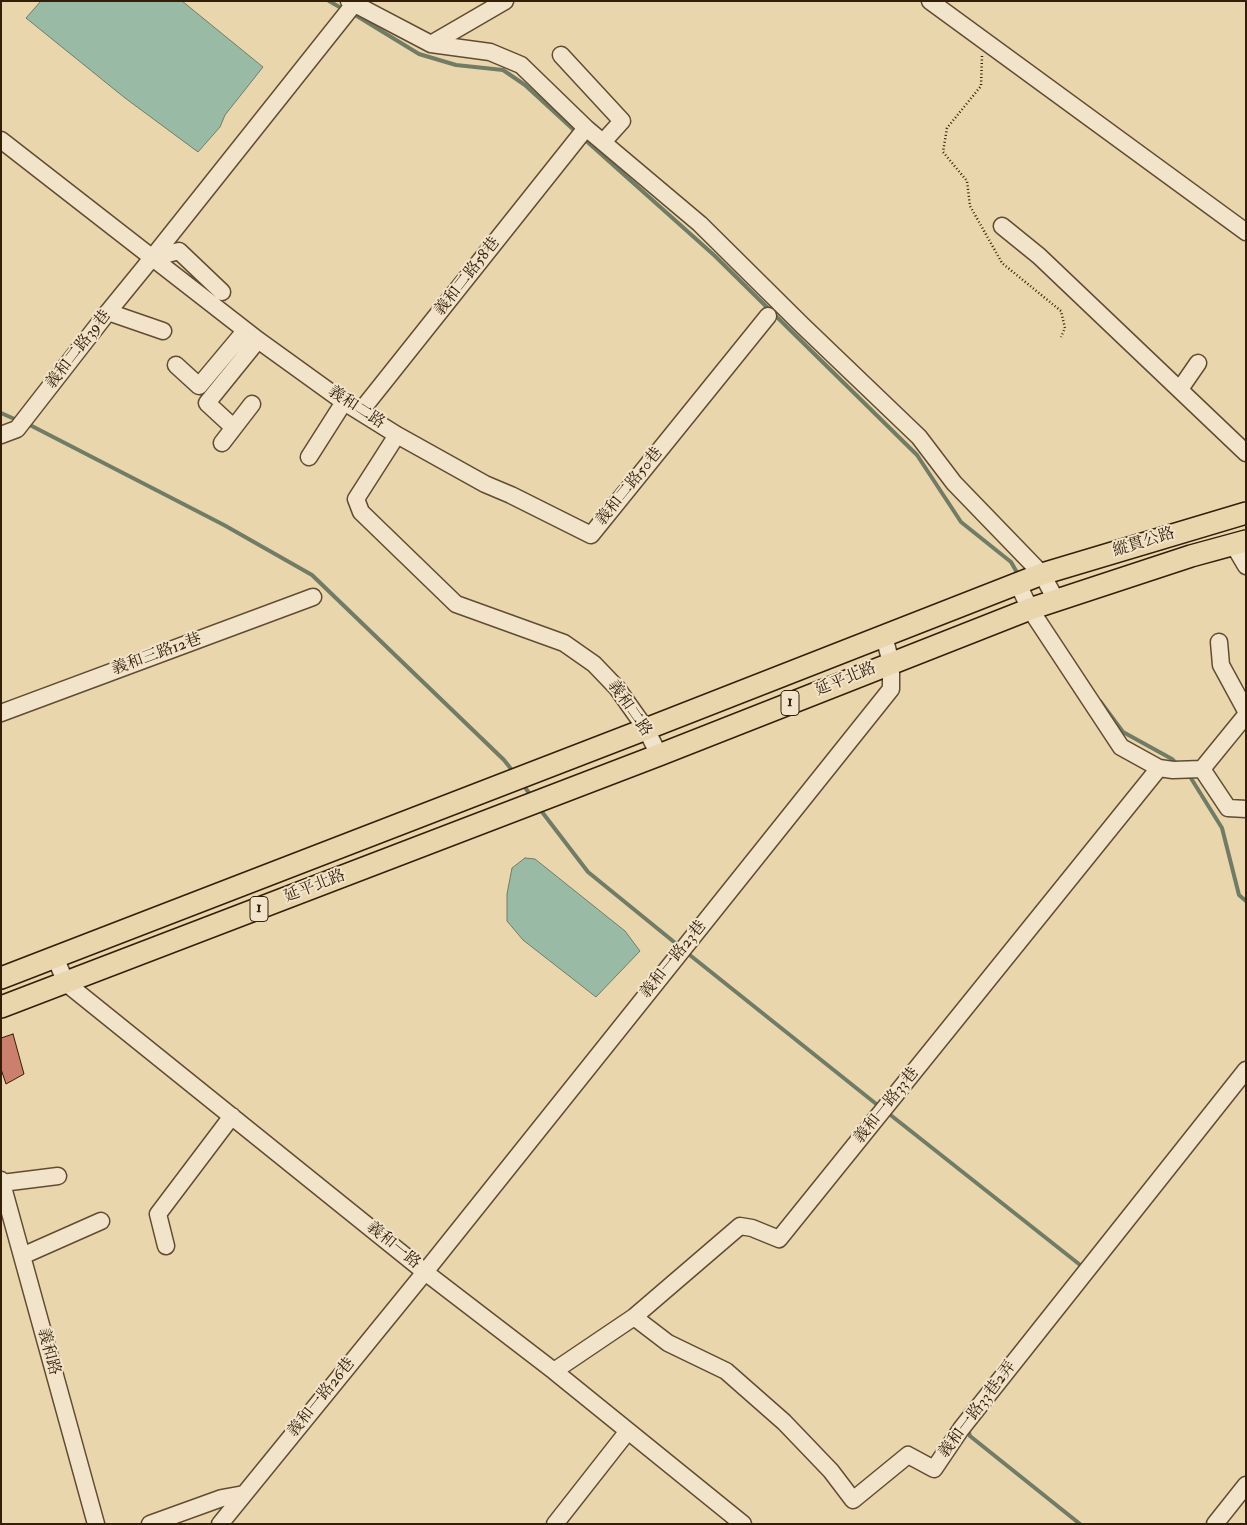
<!DOCTYPE html>
<html>
<head>
<meta charset="utf-8">
<style>
  body { margin:0 }
  #map { position:relative; width:1247px; height:1525px; overflow:hidden; background:#e9d6ad; font-family:"IM FELL Double Pica",serif }
  canvas { display:block }
  .frame { position:absolute; inset:0; border:2px solid #341e08; pointer-events:none }
</style>
</head>
<body>
<div id="map">
<canvas width="1247" height="1525"></canvas>
<div class="frame"></div>
</div>
<script>
const g = document.querySelector('canvas').getContext('2d');
g.lineJoin = 'round';
function fill(path, color) { g.fillStyle = color; g.fill(path, 'evenodd'); }
const shape = rows => new Path2D(rows.map(r => 'M' + r).join(''));
function trace(path, color, width, dash) { g.strokeStyle = color; g.lineWidth = width; g.lineCap = dash ? 'butt' : 'round'; g.setLineDash(dash || []); g.stroke(path); }
function label(font, color, halo, rows, align = 'center') {
  g.font = font + ' "IM FELL Double Pica","Noto Serif TC",serif'; g.lineWidth = 4; g.setLineDash([]); g.textBaseline = 'middle'; g.strokeStyle = halo; g.fillStyle = color; for (const [text, x, y, turn = 0] of rows) {
    g.save(); g.translate(x, y); g.rotate((+turn || 0) * Math.PI / 180); g.textAlign = isNaN(turn) ? turn : align; if (halo) g.strokeText(text, 0, 0); g.fillText(text, 0, 0); g.restore();
  }
}
const water = shape([
  [41,1,182,1,263,67,225,115,220,127,198,152,125,98,26,18,41,1],
  [525,858,535,859,625,931,640,951,596,997,523,940,507,921,507,894,512,868,525,858]
]);
fill(water, '#99baa4');
trace(water, '#717c66', 1);
trace(shape([
  [329,1,343,9],
  [352,13,419,54,456,65,503,70,525,85,576,132],
  [583,138,715,256,917,455,961,522,1011,562,1019,576],
  [1,413,19,421],
  [26,423,224,525,312,575,504,760,515,774],
  [1100,701,1123,732,1172,759,1178,765],
  [1189,775,1222,828,1239,895,1246,901],
  [522,783,531,796],
  [539,808,588,872,679,946],
  [686,952,880,1107],
  [888,1113,1084,1268],
  [968,1430,970,1436,1080,1524]
]), '#717c66', 4);
const building = shape([
  [13,1034,24,1074,6,1084,1,1069,1,1038,13,1034]
]);
fill(building, '#ca806d');
trace(building, '#341e08', 1);
const minor = shape([
  [349,1,431,44,490,52,521,65,586,128,700,224,802,325,919,437,954,483,1042,574,1056,600],
  [930,1,1246,232],
  [431,44,505,1],
  [561,55,622,121,603,142],
  [1,140,258,340,344,402,397,435,356,499,361,512,456,604,564,643,594,664,617,688,646,729,659,755],
  [1002,226,1039,256,1246,453],
  [152,258,179,251,222,292],
  [108,312,163,331],
  [176,365,199,386,245,331],
  [1180,389,1198,363],
  [360,412,586,128],
  [233,427,207,403,258,340],
  [1,435,17,429,108,312,152,258,354,4],
  [397,435,485,484,511,495,591,535,768,316],
  [222,443,252,404],
  [309,457,344,402],
  [1233,544,1246,566],
  [1018,584,1030,609,1121,747,1159,768],
  [1219,642,1221,665,1246,711],
  [1,713,313,597],
  [1202,769,1228,808,1246,809],
  [55,957,66,983,425,1272,554,1371,743,1524],
  [1,1180,96,1524],
  [2,1183,58,1176],
  [166,1246,158,1214,232,1116],
  [22,1256,101,1221],
  [634,1317,668,1343,726,1371,784,1422,831,1471,853,1500,908,1455,934,1469,961,1429,1246,1070],
  [554,1371,634,1317,740,1226,752,1228,779,1239,1159,768,1173,770,1202,769,1246,715],
  [150,1524,222,1498,244,1494],
  [220,1524,425,1272,891,689,891,663,884,636],
  [555,1524,628,1431],
  [1215,1524,1246,1485]
]);
const major = shape([
  [1,978,646,729,1042,574,1246,513],
  [1,1007,659,755,1030,609,1191,556,1246,541]
]);
trace(minor, '#614c31', 19);
trace(major, '#341e08', 24);
trace(shape([
  [982,56,981,86,947,128,943,152,967,181,970,206,1002,263,1061,311,1065,328,1061,337]
]), '#341e08', 2.5, [1, 2.5]);
trace(minor, '#f1e4ca', 16);
trace(major, '#e9d6ad', 21);
for (const [x, y, w] of [
  [790,703,18],
  [259,909,18]
]) { const box = new Path2D(); box.roundRect(x - w / 2, y - 12.5, w, 25, 4); g.fillStyle = '#f1e4ca'; g.fill(box); trace(box, '#341e08', 1); }
label('bold 15px', '#341e08', null, [
  ["1",790,703],
  ["1",259,909]
]);
label('16px', '#341e08', '#f1e4ca', [
  ["義和二路58巷",468,277,-52],
  ["義和二路39巷",79,350,-52],
  ["義和二路",356,408,33],
  ["義和二路50巷",630,487,-51],
  ["縱貫公路",1144,543,-17],
  ["義和三路12巷",157,655,-20],
  ["延平北路",846,680,-22],
  ["義和二路",629,709,55],
  ["延平北路",315,887,-21],
  ["義和一路23巷",674,960,-51],
  ["義和一路33巷",887,1106,-51],
  ["義和一路",393,1246,39],
  ["義和路",48,1352,75],
  ["義和一路26巷",322,1398,-51],
  ["義和一路33巷2弄",978,1410,-53]
]);
</script>
</body>
</html>
